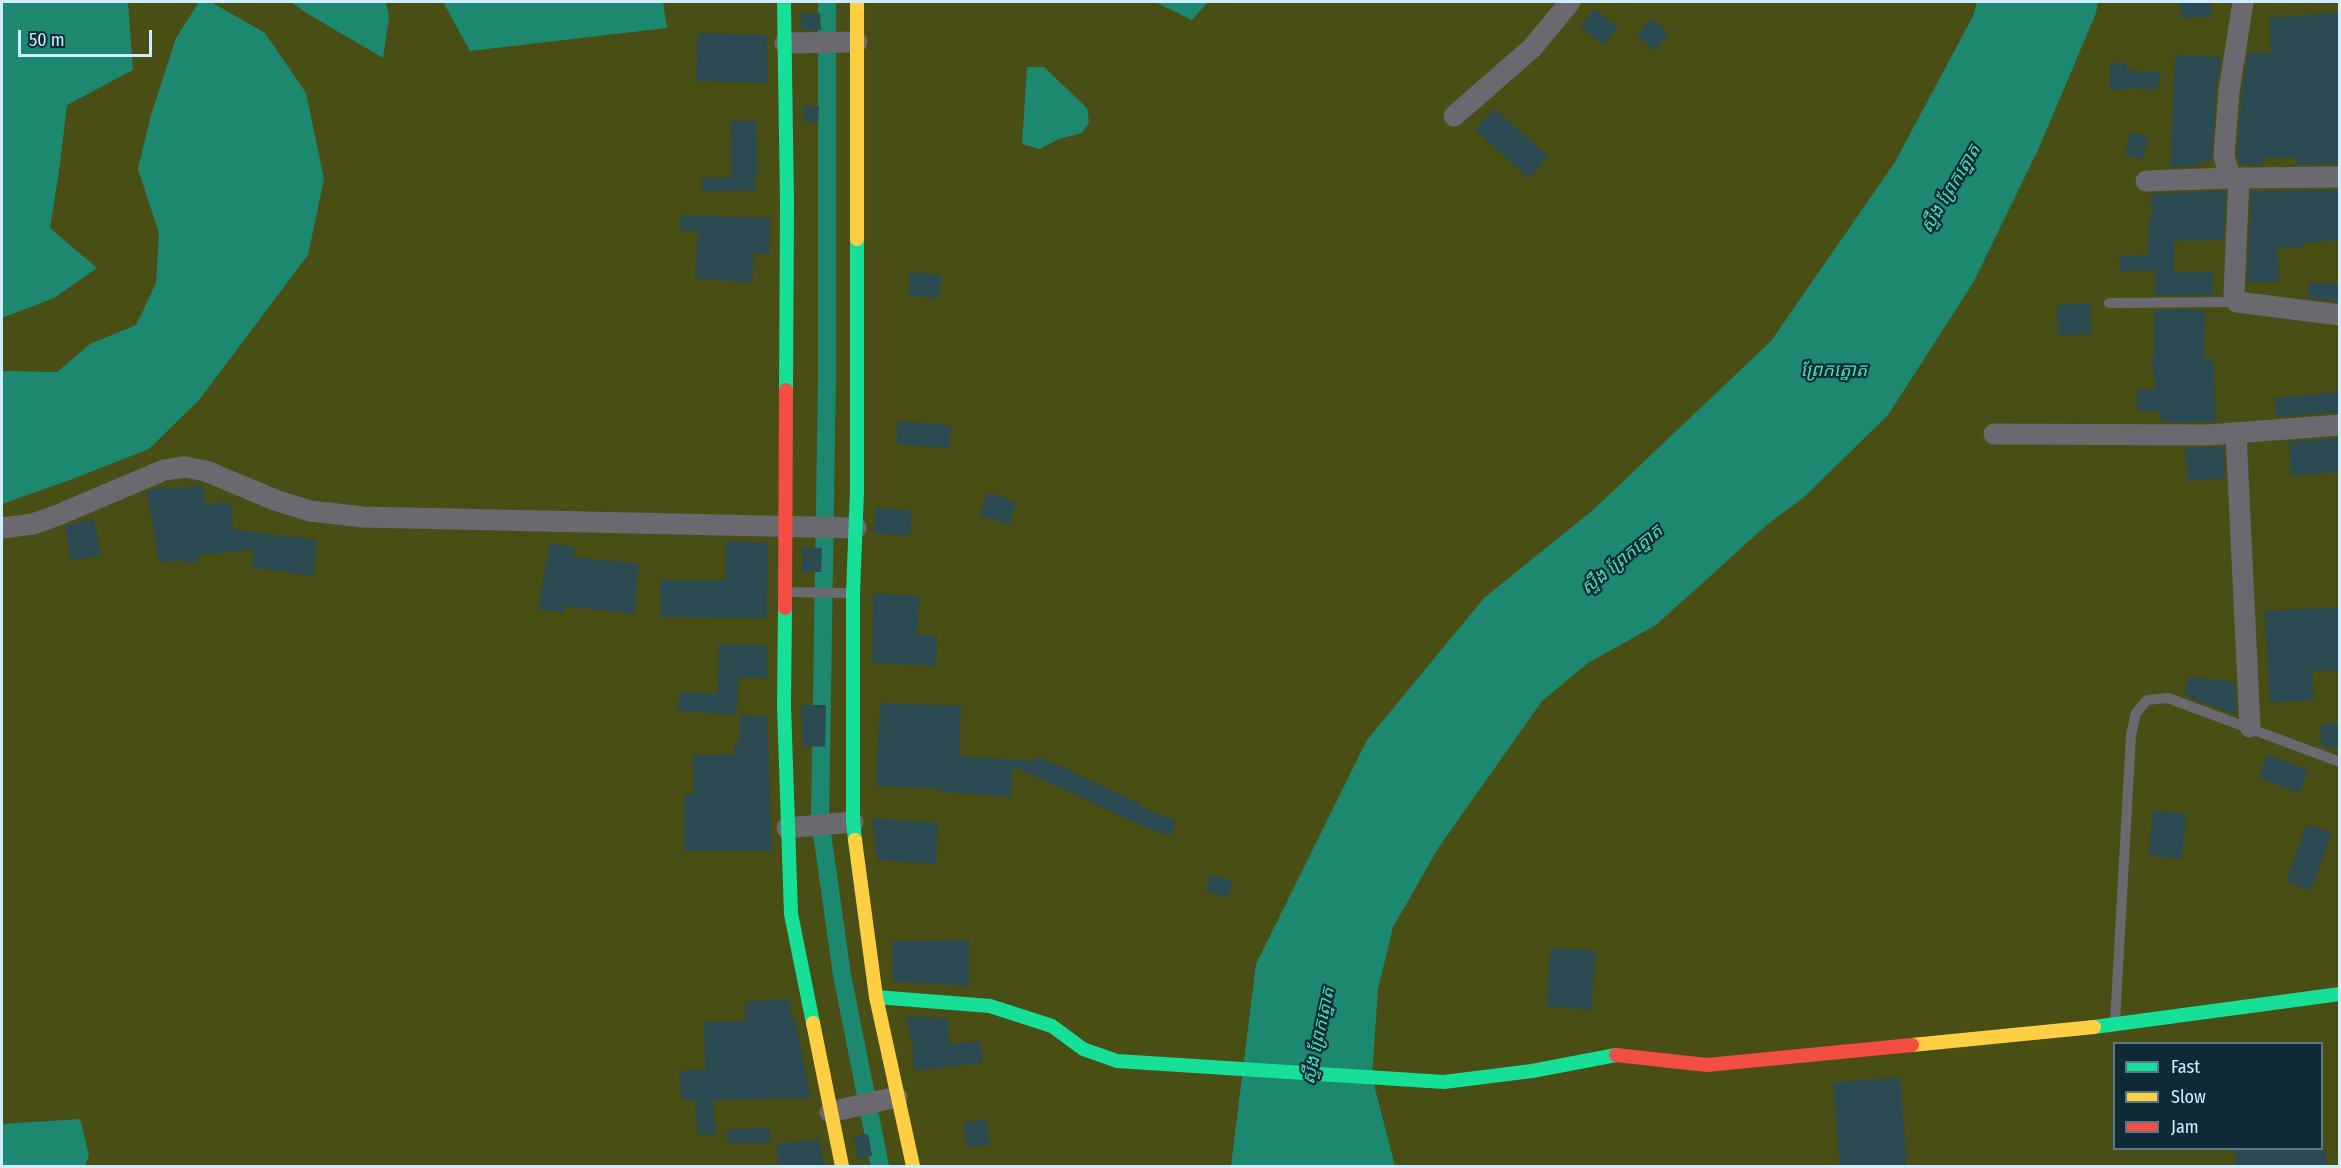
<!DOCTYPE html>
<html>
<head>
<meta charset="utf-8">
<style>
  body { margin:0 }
  #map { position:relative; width:2341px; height:1168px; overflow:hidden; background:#132f3a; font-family:"Fira Sans Condensed",sans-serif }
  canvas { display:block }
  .frame { position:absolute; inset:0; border:3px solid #ceedfe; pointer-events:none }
  .legend { position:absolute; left:2113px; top:1042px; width:210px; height:108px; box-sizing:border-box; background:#0f2a36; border:2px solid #5b7886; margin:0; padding:8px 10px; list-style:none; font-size:18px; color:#ceedfe }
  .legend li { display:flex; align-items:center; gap:12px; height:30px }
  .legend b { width:30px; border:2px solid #5b7886 }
  .scale { position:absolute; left:18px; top:30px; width:134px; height:27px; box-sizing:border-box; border:3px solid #ceedfe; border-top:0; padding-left:8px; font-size:18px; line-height:21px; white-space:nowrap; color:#ceedfe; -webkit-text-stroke:4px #0f2a36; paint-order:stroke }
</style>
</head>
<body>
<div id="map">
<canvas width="2341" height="1168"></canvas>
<div class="frame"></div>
<ul class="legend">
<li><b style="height:8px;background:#16e098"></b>Fast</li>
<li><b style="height:8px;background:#ffcf43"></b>Slow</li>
<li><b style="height:8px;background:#f24e42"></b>Jam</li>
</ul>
<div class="scale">50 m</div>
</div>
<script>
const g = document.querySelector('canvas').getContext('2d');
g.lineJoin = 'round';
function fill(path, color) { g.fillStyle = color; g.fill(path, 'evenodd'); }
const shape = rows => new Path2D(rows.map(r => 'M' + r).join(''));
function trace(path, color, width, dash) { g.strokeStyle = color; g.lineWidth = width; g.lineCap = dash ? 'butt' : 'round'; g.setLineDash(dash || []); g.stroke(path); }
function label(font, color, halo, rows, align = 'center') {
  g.font = font + ' "Fira Sans Condensed","Noto Sans Khmer",sans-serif'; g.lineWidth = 4.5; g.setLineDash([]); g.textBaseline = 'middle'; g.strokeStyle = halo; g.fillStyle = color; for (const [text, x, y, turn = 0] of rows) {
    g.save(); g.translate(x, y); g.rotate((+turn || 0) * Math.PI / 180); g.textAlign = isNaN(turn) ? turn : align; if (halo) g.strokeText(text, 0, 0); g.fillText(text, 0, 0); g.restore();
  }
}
fill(shape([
  [2,2,2339,2,2339,1166,2,1166],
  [2114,1044,2322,1044,2322,1148,2114,1148]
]), '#494e14');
fill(shape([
  [2,2,128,2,133,70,67,105,59,171,50,228,97,268,54,298,2,318],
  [199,2,211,2,265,33,306,93,324,179,308,255,199,400,149,449,70,480,2,504,2,371,57,372,90,344,136,325,156,283,159,233,138,169,151,115,176,38],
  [291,2,386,2,389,18,383,58,308,14],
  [443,2,663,2,667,28,470,51],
  [1155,2,1208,2,1192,20],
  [1977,2,2098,2,2096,13,2038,150,1973,283,1888,415,1803,498,1769,523,1656,625,1588,663,1542,701,1439,847,1393,927,1378,989,1372,1077,1395,1166,1231,1166,1256,964,1367,740,1484,598,1593,510,1771,341,1895,162,1973,16],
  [1027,67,1044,67,1087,108,1089,122,1082,133,1059,139,1040,149,1022,144],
  [80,1119,89,1155,85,1166,2,1166,2,1124]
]), '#1b886f');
trace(shape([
  [827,2,827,378,820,819,842,975,880,1166]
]), '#1b886f', 18);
fill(shape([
  [2180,2,2211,2,2211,17,2181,18],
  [1594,9,1618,27,1604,45,1580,27],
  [2340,12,2340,164,2297,165,2297,158,2263,158,2262,165,2241,165,2237,155,2242,92,2248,52,2271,54,2269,18],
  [801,13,820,13,821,30,802,30],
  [1651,18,1669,33,1655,51,1637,36],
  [698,33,767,35,768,83,696,81],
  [2175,55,2221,57,2216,90,2212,161,2201,161,2201,166,2170,167],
  [2110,63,2127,63,2127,70,2161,73,2157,90,2126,88,2126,90,2110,90],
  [803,106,819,106,818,122,803,122],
  [1494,109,1548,156,1529,178,1475,130],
  [730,121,756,121,758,173,755,173,756,190,703,192,702,178,731,177],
  [2130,132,2148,136,2143,159,2125,155],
  [2340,190,2340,240,2304,243,2304,247,2278,248,2279,282,2247,282,2251,191],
  [2226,191,2224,240,2174,241,2174,272,2213,272,2213,295,2154,295,2155,270,2120,271,2119,256,2148,255,2148,219,2152,219,2151,194],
  [680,215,770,218,769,254,754,253,752,283,695,278,698,231,680,231],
  [910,272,941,275,939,298,908,296],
  [2308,283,2340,283,2340,302,2308,298],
  [2090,303,2091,334,2058,335,2057,305],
  [2154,310,2205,310,2204,359,2214,359,2215,422,2161,422,2160,411,2138,412,2136,390,2156,389,2151,358,2154,358],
  [2340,392,2340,412,2276,417,2274,398],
  [898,421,951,425,949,448,896,444],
  [2340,438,2340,472,2291,476,2289,442],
  [2224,447,2225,478,2188,481,2185,448],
  [203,485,205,504,230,502,233,529,317,540,313,576,251,567,254,549,198,556,198,561,182,564,182,560,159,563,147,491,167,486,167,489],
  [988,492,1016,502,1009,525,980,515],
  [875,507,912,511,910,536,874,533],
  [94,518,101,555,71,561,65,526],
  [726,541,768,543,767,618,660,617,660,580,725,580],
  [550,543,575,548,574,557,639,564,634,614,565,606,564,613,538,609],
  [802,547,822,548,821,572,802,572],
  [873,593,919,596,917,635,937,636,936,666,872,663],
  [2340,607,2340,670,2312,671,2314,700,2270,703,2264,611],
  [719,644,767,645,767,678,739,677,736,715,678,711,680,692,718,694],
  [2188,676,2235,683,2236,715,2185,696],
  [880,703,961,706,959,756,1035,761,1038,756,1141,804,1140,807,1176,820,1171,836,1142,826,1013,766,1011,797,941,792,941,789,876,786],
  [801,705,826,705,825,747,803,746],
  [740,715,767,716,772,851,684,851,684,795,693,795,693,755,734,755,734,744,739,744],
  [2340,723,2340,748,2322,747,2320,725],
  [2267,754,2308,770,2300,793,2259,778],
  [2154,810,2187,814,2181,860,2148,855],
  [872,818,938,823,936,864,877,860],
  [2307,824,2332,833,2311,890,2286,881],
  [1211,874,1233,881,1227,898,1205,891],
  [969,940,969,986,893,981,892,941],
  [1551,947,1596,951,1591,1010,1546,1006],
  [790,999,791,1019,795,1019,811,1098,713,1100,716,1134,698,1135,695,1100,682,1100,679,1071,705,1070,704,1022,746,1021,745,1001],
  [906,1016,947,1019,950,1044,980,1041,983,1063,914,1071,913,1049],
  [1900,1077,1907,1167,1840,1167,1833,1083],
  [985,1119,990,1145,967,1148,963,1123],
  [770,1128,770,1143,727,1143,727,1129],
  [868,1134,872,1156,858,1159,854,1136],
  [819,1139,825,1167,779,1167,777,1144],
  [2235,1149,2326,1149,2326,1167,2235,1167]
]), '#2b4a51');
trace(shape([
  [2109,303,2237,302],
  [788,592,850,593],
  [2115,1022,2131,735,2136,713,2147,700,2168,698,2340,762]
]), '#6b6970', 10);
trace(shape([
  [2243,2,2229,91,2224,156,2230,178,2239,178,2234,293,2237,302,2340,315],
  [785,43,857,42],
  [1454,116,1532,48,1570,2],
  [2239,178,2340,177],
  [2146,181,2230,178],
  [2236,433,2250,727],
  [1994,434,2208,435,2340,425],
  [2,528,33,524,58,515,164,470,185,467,206,471,275,500,310,511,363,517,856,528],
  [787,828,853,822],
  [830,1112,897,1097]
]), '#6b6970', 21);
trace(shape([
  [784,2,787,202,786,390],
  [785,608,784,706,791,914,813,1023],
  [855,840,853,822,853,593,857,491,857,239],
  [876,997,990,1006,1052,1026,1083,1049,1117,1061,1444,1082,1532,1071,1616,1055],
  [2094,1027,2340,994]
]), '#16e098', 14);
trace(shape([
  [857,2,857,239],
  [855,840,876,997,913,1166],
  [813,1023,842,1166],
  [1912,1045,2094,1027]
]), '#ffcf43', 14);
trace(shape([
  [785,608,786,390],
  [1616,1055,1707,1065,1912,1045]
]), '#f24e42', 14);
label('italic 18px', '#47dcb4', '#0f2a36', [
  ["ស្ទឹង ព្រែកត្នោត",1951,189,-59],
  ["ព្រែកត្នោត",1834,371],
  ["ស្ទឹង ព្រែកត្នោត",1622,560,-39],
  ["ស្ទឹង ព្រែកត្នោត",1319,1036,-78]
]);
</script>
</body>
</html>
